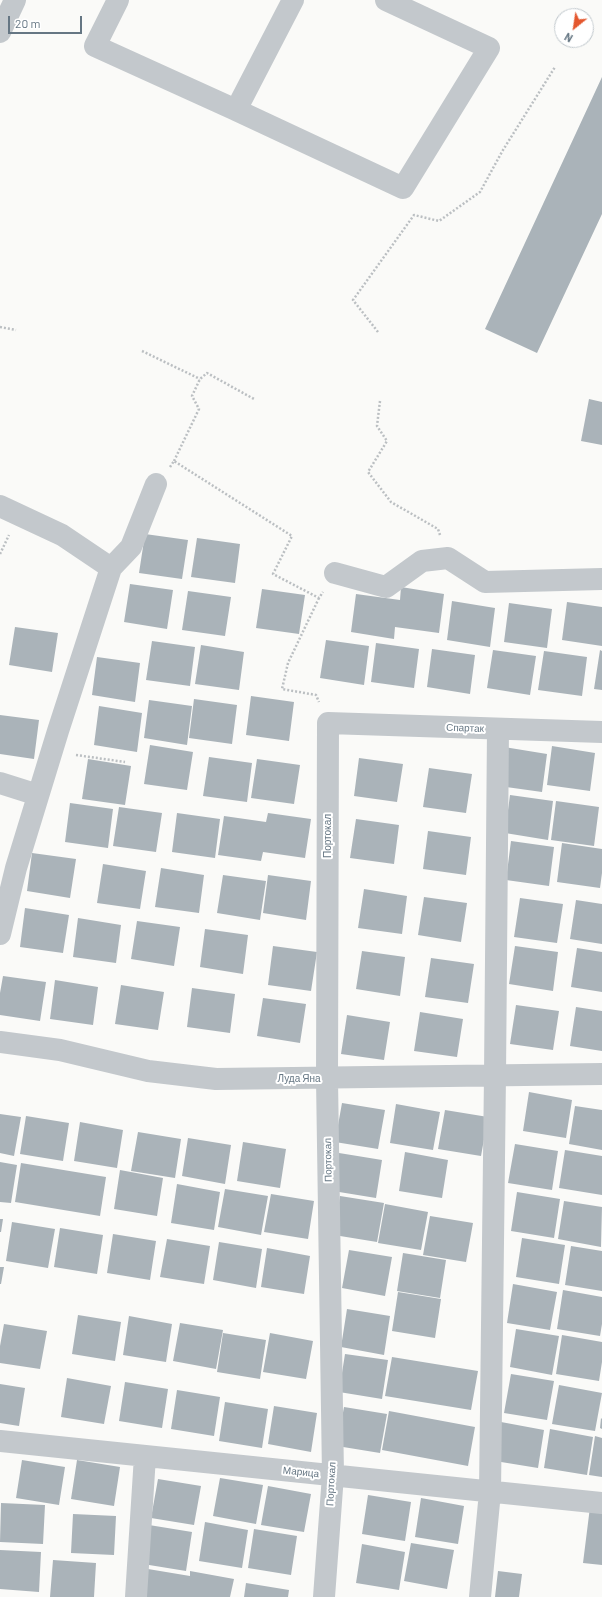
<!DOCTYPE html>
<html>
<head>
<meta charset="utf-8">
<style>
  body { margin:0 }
  #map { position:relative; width:602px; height:1597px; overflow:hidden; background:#fafaf8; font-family:Barlow,sans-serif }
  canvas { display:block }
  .north { position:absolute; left:554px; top:8px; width:40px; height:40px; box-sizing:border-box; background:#fff; border:1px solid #c1c8cd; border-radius:50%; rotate:210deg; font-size:11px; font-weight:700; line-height:16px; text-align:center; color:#657683 }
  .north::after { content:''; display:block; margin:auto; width:14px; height:18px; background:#e4572e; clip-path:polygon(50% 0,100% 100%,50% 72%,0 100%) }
  .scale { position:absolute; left:8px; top:16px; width:74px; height:18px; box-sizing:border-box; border:2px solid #657683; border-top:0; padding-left:5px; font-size:12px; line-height:14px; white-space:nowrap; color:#657683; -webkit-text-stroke:3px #fff; paint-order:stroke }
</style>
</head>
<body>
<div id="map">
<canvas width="602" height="1597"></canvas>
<div class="north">N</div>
<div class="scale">20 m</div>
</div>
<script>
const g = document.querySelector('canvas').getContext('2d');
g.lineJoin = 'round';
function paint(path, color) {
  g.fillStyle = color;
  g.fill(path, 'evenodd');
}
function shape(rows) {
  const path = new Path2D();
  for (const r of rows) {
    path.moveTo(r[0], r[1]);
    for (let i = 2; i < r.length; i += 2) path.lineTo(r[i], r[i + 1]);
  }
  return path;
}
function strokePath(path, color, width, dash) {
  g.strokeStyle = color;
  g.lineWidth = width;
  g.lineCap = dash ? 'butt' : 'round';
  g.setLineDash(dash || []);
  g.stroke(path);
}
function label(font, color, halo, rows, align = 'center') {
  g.font = font + ' Barlow,sans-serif';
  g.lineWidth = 4;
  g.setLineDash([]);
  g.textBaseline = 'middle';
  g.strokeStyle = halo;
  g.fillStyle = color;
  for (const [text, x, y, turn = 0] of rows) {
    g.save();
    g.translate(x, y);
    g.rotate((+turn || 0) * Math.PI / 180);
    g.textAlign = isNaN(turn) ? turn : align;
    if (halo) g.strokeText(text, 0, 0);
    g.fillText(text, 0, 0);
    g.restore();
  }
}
paint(shape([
  [602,77,602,214,537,353,485,329],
  [589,399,602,402,602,445,581,441],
  [145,534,188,540,182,579,139,573],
  [197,538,240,544,235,583,191,577],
  [130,584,173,590,167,629,124,622],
  [401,587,444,594,439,633,395,627,394,639,351,632,356,594,400,600],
  [262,589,305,595,299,634,256,628],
  [188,591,231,597,225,636,182,630],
  [452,601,495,608,490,647,447,640],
  [567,602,602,607,602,646,562,640],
  [509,603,552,609,547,648,504,642],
  [15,627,58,633,52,672,9,665],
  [326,640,369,646,364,685,320,678],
  [152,641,195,647,190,686,146,680],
  [376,643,419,649,414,688,371,682],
  [201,645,244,652,239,690,195,684],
  [432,649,475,655,470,694,427,687],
  [493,650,536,656,530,695,487,688],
  [600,650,602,651,602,690,594,689],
  [544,651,587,657,582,696,538,690],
  [97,657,140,663,135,702,92,695],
  [251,696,294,702,289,741,246,735],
  [194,699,237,705,232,744,189,738],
  [149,700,192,706,187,745,144,738],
  [99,706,142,713,137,752,94,745],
  [0,715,39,720,34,759,0,754],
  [150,745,193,752,187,790,144,784],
  [552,746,595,753,590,791,547,785],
  [504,747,547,754,542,792,499,786],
  [209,757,252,763,247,802,203,796],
  [359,758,403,764,397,802,354,796],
  [88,759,131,766,125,805,82,799],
  [257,759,300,765,294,804,251,798],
  [429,768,472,774,466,813,423,807],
  [510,795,553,801,548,840,505,833],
  [556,801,599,807,594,846,551,840],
  [70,803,113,809,108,848,65,842],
  [119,807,162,813,156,852,113,846],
  [177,813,220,819,215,858,172,852],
  [268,813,311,819,305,858,263,852,261,861,218,855,224,816,266,822],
  [356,819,399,825,394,864,350,858],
  [428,831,471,837,466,875,423,869],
  [511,841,554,847,549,886,506,880],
  [562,843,602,849,602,873,600,888,557,882],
  [32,853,76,859,70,898,27,891],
  [103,864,146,871,140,909,97,903],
  [161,868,204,875,199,913,155,907],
  [223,875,266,881,260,920,217,913],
  [268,875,311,881,306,920,263,913],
  [364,889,407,896,402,934,358,928],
  [424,897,467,903,461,942,418,935],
  [520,898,563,904,557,943,514,937],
  [576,900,602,904,602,944,570,939],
  [25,908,69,915,63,953,20,947],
  [78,918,121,925,116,963,73,957],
  [137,921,180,927,174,966,131,959],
  [205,929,248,935,243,974,200,967],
  [273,946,317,952,311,991,268,985],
  [515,946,558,952,553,991,509,984],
  [577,948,602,952,602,992,571,987],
  [362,951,405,957,400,996,356,989],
  [431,958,474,964,468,1003,425,997],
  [3,976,46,982,40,1021,0,1015,0,993],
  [55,980,98,987,93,1025,50,1019],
  [121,985,164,992,158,1030,115,1024],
  [192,988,235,994,230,1033,187,1027],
  [263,998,306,1004,300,1043,257,1036],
  [516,1005,559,1011,553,1050,510,1044],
  [576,1007,602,1011,602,1051,570,1046],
  [420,1012,463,1019,457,1057,414,1051],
  [347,1015,390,1022,384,1060,341,1054],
  [529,1092,572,1100,566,1138,523,1131],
  [342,1103,385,1110,378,1149,335,1142],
  [396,1104,440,1112,433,1150,390,1143],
  [575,1106,602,1110,602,1150,569,1144],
  [445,1110,488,1117,481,1156,438,1149],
  [0,1114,21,1117,14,1156,0,1153],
  [26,1116,69,1123,63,1161,20,1154],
  [80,1122,123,1130,117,1168,74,1161],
  [138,1132,181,1139,175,1178,131,1171],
  [188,1138,231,1145,225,1184,182,1176],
  [243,1142,286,1149,280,1188,237,1181],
  [515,1144,558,1151,552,1190,508,1183],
  [565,1150,602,1156,602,1195,559,1188],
  [405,1152,448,1160,442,1198,399,1191],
  [339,1153,382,1160,376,1198,333,1191],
  [0,1162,17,1165,11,1203,0,1202],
  [21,1163,106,1177,100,1216,15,1202],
  [120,1170,163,1178,157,1216,114,1209],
  [177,1184,220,1192,214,1230,171,1223],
  [225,1189,268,1196,261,1235,218,1227],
  [517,1192,560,1199,554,1238,511,1231],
  [271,1194,314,1201,308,1239,264,1232],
  [340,1196,384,1203,377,1242,334,1235],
  [564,1201,602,1207,601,1247,558,1239],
  [385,1204,428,1212,421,1250,378,1243],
  [430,1216,473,1223,466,1262,423,1255],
  [0,1219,3,1219,1,1232,0,1232],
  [12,1222,55,1229,48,1268,6,1261],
  [60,1228,103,1235,97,1274,54,1267],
  [113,1234,156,1241,150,1280,107,1273],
  [522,1238,565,1245,559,1284,516,1277],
  [167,1239,210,1246,204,1284,160,1277],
  [219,1242,262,1249,256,1288,213,1280],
  [571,1246,602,1251,602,1291,565,1285],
  [267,1248,310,1256,304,1294,261,1287],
  [349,1250,392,1257,385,1296,342,1288],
  [403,1253,446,1260,440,1298,397,1291],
  [0,1267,4,1267,1,1284,0,1284],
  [513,1284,557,1292,550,1330,507,1323],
  [563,1290,602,1297,602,1324,600,1336,557,1329],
  [398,1292,441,1299,435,1338,392,1331],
  [347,1309,390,1316,384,1355,341,1347],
  [78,1315,121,1322,115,1361,72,1354],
  [129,1316,172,1324,166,1362,123,1355],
  [180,1323,223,1330,216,1369,173,1361],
  [4,1324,47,1331,40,1369,0,1363,0,1346],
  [516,1329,559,1336,552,1375,510,1367],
  [223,1333,266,1340,260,1379,217,1372],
  [270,1333,313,1341,306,1379,263,1372],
  [562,1335,602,1342,602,1362,599,1381,556,1374],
  [345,1354,388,1360,382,1399,339,1392],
  [392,1357,478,1371,471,1410,385,1396],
  [511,1374,554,1381,547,1420,504,1413],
  [67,1378,111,1386,104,1424,61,1417],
  [125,1382,168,1389,162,1428,119,1421],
  [0,1384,25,1388,19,1426,0,1423],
  [559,1385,602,1393,595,1431,552,1424],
  [177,1390,220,1397,214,1436,171,1429],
  [225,1402,268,1409,262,1448,219,1441],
  [274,1406,317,1413,311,1452,268,1444],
  [344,1407,387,1414,380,1453,337,1446],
  [389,1411,475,1427,468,1466,382,1450],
  [601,1418,602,1419,602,1429,600,1428],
  [501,1422,544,1430,538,1468,495,1461],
  [550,1429,593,1437,587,1475,544,1468],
  [595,1436,602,1438,602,1477,589,1475],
  [22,1460,65,1467,59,1505,16,1498],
  [77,1460,120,1467,114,1506,71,1499],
  [220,1478,263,1485,256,1524,213,1516],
  [158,1479,201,1486,194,1525,151,1518],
  [268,1486,311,1494,304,1532,261,1525],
  [368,1495,411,1502,405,1541,362,1534],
  [421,1498,464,1506,458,1544,415,1537],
  [1,1503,45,1505,43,1544,0,1542],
  [590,1507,602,1508,602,1565,583,1563],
  [73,1514,116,1516,114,1555,71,1553],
  [205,1522,248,1530,242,1568,199,1561],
  [149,1525,192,1532,186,1571,143,1564],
  [254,1529,297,1536,291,1575,248,1568],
  [411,1543,454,1550,447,1589,404,1581],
  [362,1544,405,1552,399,1590,356,1583],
  [0,1550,41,1552,39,1592,0,1589],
  [53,1560,96,1563,94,1597,50,1597],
  [148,1569,190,1576,190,1571,234,1579,230,1597,143,1597],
  [498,1571,522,1574,519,1597,495,1597],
  [246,1583,289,1590,288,1597,244,1597]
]), '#aab3b9');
strokePath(shape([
  [0,327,16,330],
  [378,332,353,300,414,215,439,221,480,192,503,150,555,67],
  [142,351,200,379],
  [380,401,377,426,387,441,368,472,391,502,438,529,440,535],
  [174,461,199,409,192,396,200,379,207,373,254,399],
  [170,467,174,461,292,536,273,574,319,598,323,592],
  [0,554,9,535],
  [319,598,288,663,282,689,316,695,319,702],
  [76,755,125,762]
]), '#bbbfc2', 2.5, [2, 2]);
strokePath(shape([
  [118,0,95,46,236,110],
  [293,0,236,110,403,188,489,48,386,0],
  [0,32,15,0],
  [0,506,62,535,111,568],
  [335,573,386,587,422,561,448,558,485,582,602,579],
  [0,783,38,795],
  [0,934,16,868,58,731,111,568,131,547,156,484],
  [0,1042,60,1050,148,1071,216,1079,602,1074],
  [0,1441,602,1503],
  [136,1597,145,1456],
  [324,1597,333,1475,327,1079,328,723,602,732],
  [480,1597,490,1492,495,1075,498,729]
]), '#c3c8cc', 22);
label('10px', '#657683', '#fff', [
  ["Спартак",465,728,2],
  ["Портокал",328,836,-90],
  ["Луда Яна",299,1079],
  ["Портокал",328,1160,-91],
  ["Марица",301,1472,6],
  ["Портокал",331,1484,-87]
]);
</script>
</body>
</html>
